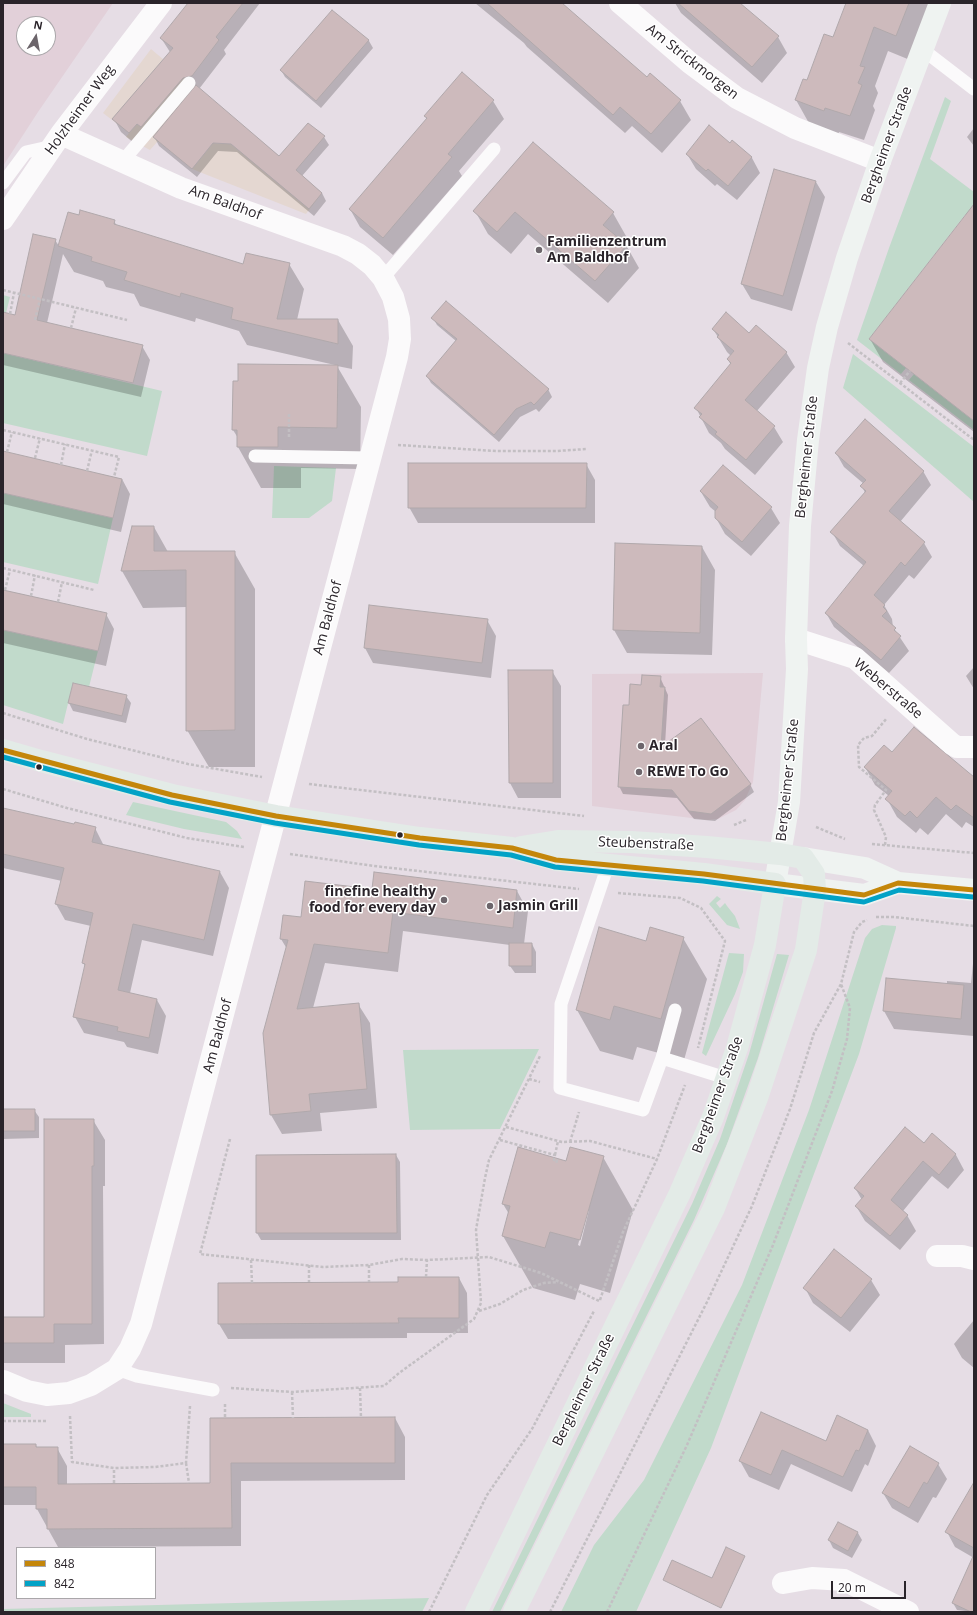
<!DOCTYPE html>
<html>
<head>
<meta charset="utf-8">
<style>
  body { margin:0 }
  #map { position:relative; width:977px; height:1615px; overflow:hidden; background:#e6dde5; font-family:"Open Sans",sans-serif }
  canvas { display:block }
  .frame { position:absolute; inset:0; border:4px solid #2a242a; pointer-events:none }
  .legend { position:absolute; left:16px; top:1547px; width:140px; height:52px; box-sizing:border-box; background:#fff; border:1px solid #aaa7aa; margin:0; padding:5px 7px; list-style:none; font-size:12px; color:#2a242a }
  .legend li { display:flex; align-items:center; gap:8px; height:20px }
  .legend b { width:20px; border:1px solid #aaa7aa }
  .north { position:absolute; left:16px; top:16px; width:40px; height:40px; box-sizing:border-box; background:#fff; border:1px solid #aaa7aa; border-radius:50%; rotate:11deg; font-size:11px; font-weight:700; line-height:16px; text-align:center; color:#2a242a }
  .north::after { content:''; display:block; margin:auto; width:14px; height:18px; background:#6c656b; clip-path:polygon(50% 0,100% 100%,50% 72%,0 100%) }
  .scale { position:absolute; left:831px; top:1581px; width:75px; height:18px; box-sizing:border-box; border:2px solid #2a242a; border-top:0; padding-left:5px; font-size:12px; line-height:14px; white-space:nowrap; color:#2a242a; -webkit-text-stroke:3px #fff; paint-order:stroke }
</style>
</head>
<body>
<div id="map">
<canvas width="977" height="1615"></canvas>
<div class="frame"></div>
<ul class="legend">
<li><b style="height:5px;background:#c4860a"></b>848</li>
<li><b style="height:5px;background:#02a2c6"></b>842</li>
</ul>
<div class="north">N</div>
<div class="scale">20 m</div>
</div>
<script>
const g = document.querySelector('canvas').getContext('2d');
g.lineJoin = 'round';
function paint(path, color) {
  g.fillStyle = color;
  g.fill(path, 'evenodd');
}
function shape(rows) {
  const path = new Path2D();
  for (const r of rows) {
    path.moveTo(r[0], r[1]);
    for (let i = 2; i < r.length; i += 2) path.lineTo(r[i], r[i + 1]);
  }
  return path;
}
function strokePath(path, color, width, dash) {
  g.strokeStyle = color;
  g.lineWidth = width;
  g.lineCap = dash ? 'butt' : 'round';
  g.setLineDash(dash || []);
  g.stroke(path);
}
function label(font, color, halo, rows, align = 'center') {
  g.font = font + ' "Open Sans",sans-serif';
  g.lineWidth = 3;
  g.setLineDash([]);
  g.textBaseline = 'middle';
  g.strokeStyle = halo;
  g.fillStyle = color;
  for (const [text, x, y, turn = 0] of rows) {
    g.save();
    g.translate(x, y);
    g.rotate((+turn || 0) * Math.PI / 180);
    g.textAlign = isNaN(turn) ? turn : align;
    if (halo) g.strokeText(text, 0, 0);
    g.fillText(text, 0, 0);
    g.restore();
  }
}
paint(shape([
  [3,3,113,3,38,112,3,166],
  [24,24,48,24,48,48,24,48],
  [763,673,753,782,745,800,736,810,718,819,708,820,592,806,592,674]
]), '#e2d0d9');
paint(shape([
  [151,49,322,193,306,214,192,169,158,141,150,150,126,137,129,133,103,113]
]), '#e4d7d1');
paint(shape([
  [945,97,951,101,930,159,974,192,974,221,965,215,869,339,906,368,901,374,857,340,889,248],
  [3,295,10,297,6,313,3,312],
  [3,353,162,391,147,456,3,423],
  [853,354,974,447,974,502,843,388],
  [914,374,974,421,974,430,909,380],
  [274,466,336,468,332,501,309,518,272,518],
  [3,493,113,518,98,584,3,562],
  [3,630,98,651,89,687,73,683,63,724,3,705],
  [133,802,226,822,237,831,242,839,184,829,126,815],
  [717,896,721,899,716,903,720,908,725,903,727,906,735,916,740,929,727,925,709,904],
  [882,925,896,926,896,928,859,1054,711,1448,636,1612,561,1612,594,1545,644,1480,742,1285,809,1110,865,938,872,929],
  [729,953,744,954,743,972,735,994,706,1056,702,1053],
  [777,954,789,955,758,1058,727,1144,694,1220,500,1612,492,1612,692,1204,720,1139,749,1054],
  [539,1049,500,1129,410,1130,403,1050],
  [3,1403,31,1414,31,1417,3,1417],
  [429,1598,422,1612,3,1612,3,1609]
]), '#c1dacb');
paint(shape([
  [189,3,260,3,224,50,226,54,199,89,280,157,324,137,329,145,302,176,322,193,326,201,314,216,237,152,218,151,197,177,159,146,155,138,195,88,137,146,121,132,114,119,170,52,161,38],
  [475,3,561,3,647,78,680,101,691,120,662,153,632,126,625,133,527,47,524,43],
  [675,3,739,3,778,37,787,53,762,83,681,13],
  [848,3,931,3,910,60,888,51,875,86,878,93,873,106,875,110,864,140,839,132,838,135,810,125,796,100,834,39],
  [332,11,369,41,373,48,321,108,285,77,281,70],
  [493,101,504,119,459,171,462,176,393,255,360,227,350,209,427,119,425,116],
  [974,128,974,146,967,137],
  [732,142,752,158,760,173,737,200,717,184,715,186,696,169,687,154,730,144],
  [775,171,816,182,825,197,792,311,751,299,742,284],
  [475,211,613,213,626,236,621,241,626,245,639,268,608,303,528,234,511,254,488,234],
  [69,213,114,221,117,226,244,265,289,264,304,289,297,320,338,320,353,346,352,369,337,366,361,407,360,469,301,468,301,488,261,488,238,447,238,438,233,430,234,382,335,365,247,345,239,331,196,318,195,322,140,306,134,294,106,287,103,281,74,272,63,254,47,323,142,346,150,360,141,397,3,365,3,313,16,316,55,240,59,246],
  [974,223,974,432,883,362,870,339],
  [433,318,548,389,552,397,539,412,536,409,520,417,499,442,431,383,427,376,456,341,437,325],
  [713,329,750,334,786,352,795,367,756,412,774,427,783,442,755,475,725,449,721,443,709,433,696,408,731,365,728,360,731,356,727,352],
  [3,452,122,479,130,494,121,532,3,504],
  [836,453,923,471,931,485,900,522,924,543,932,557,914,579,909,575,884,605,892,619,893,627,909,651,889,673,834,627,826,613,864,566,840,546,832,532,865,493,862,486,864,484,844,467],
  [586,464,595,480,595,523,418,523,409,507],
  [701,492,771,508,780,523,751,556,725,534,716,518,716,512,710,507],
  [154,527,168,552,234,552,255,589,255,767,209,767,187,730,187,607,143,608,122,571],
  [616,544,702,547,715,570,712,655,627,653,614,630],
  [3,590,106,614,114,629,106,666,3,643],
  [487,620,496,636,491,678,373,663,365,648],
  [974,667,974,689,966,676],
  [552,671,561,686,561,798,518,798,510,783],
  [660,677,668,695,665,745,750,784,754,792,715,821,694,819,677,798,623,794,619,786,630,706,642,686],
  [74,684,126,696,131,703,126,723,73,711,69,703],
  [892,754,974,779,974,827,966,822,962,828,946,814,928,835,920,828,916,833,897,817,887,799,889,796,875,785,865,767],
  [3,809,75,825,95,828,104,846,220,872,229,888,213,956,142,940,130,993,157,1000,166,1016,158,1054,127,1047,124,1042,84,1033,75,1017,86,967,83,963,91,926,65,920,56,904,62,881,3,868],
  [373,890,517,891,528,911,524,944,532,944,536,952,536,973,515,973,510,966,510,945,403,931,398,972,325,963,313,1008,358,1004,370,1023,377,1108,320,1113,322,1131,282,1134,271,1115,287,949,281,939,284,916,302,918],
  [683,938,707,979,684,1060,637,1047,633,1060,600,1051,577,1010,647,942],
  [974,954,974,1036,894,1029,884,1011,887,979,947,985,947,981,971,983],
  [3,1110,34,1110,39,1117,39,1138,3,1139],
  [93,1120,105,1140,105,1186,103,1186,104,1344,65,1345,65,1363,3,1363,3,1318,45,1318],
  [932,1135,956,1155,964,1170,948,1189,932,1176,903,1211,907,1215,916,1231,900,1250,865,1221,856,1206,862,1200,855,1188,924,1144],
  [396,1155,400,1162,401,1240,261,1240,257,1233],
  [603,1157,633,1210,610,1293,580,1284,575,1300,533,1288,503,1236,509,1214,503,1204,567,1162],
  [587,1210,589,1210,580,1246,578,1245],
  [459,1278,467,1293,468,1333,407,1333,407,1338,228,1339,219,1324,399,1283],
  [871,1280,880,1295,850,1332,813,1303,805,1288],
  [974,1320,974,1368,962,1358,954,1344],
  [762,1414,826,1442,868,1430,876,1446,868,1466,865,1464,852,1492,791,1464,779,1490,749,1477,740,1461],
  [395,1418,405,1437,405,1480,241,1481,241,1546,58,1547,37,1509,37,1505,3,1505,3,1445,36,1445,37,1448,57,1448,67,1466,67,1485,211,1484,211,1419],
  [938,1464,947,1479,936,1498,933,1497,918,1523,892,1508,883,1493],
  [974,1486,974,1558,955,1547,947,1532],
  [838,1523,858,1533,862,1540,852,1558,833,1548,829,1540],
  [974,1591,974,1612,957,1610,953,1603]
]), '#0003');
const building = shape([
  [188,3,243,3,216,37,219,40,192,76,183,78,141,127,137,124,129,133,112,119,173,48,160,38,188,3],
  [487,3,562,3,647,77,650,73,681,100,651,134,620,107,613,115,487,3],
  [678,3,740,3,779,36,752,67,678,3],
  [846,3,909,3,896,36,874,27,860,66,865,67,858,83,862,85,850,116,825,108,824,111,795,100,803,79,807,80,824,34,833,37,846,3],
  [332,10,369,40,316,101,280,70,332,10],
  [462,72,494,100,448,154,452,157,383,238,349,209,427,118,424,116,462,72],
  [196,85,279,156,308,123,325,136,296,170,322,193,309,209,231,144,213,143,192,169,153,137,196,85],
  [709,125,730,143,732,140,752,157,728,186,708,169,706,171,686,154,709,125],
  [533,142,614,212,603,225,627,245,595,281,515,212,497,232,473,211,533,142],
  [774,169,816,181,783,296,741,284,774,169],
  [974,204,974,421,869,339,974,204],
  [80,210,115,220,114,224,243,264,246,253,290,263,277,319,338,319,338,344,231,319,233,308,181,293,180,297,124,280,127,272,91,261,92,257,58,246,68,212,79,215,80,210],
  [33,234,56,239,37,320,143,345,133,383,3,353,3,312,15,315,33,234],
  [446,301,549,389,534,405,531,402,516,409,494,435,426,376,457,339,431,318,446,301],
  [726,312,749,333,756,325,787,352,745,400,775,426,746,460,715,434,717,432,699,417,702,414,694,408,731,363,727,359,734,351,717,337,719,335,712,329,726,312],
  [238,364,338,365,337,428,278,427,278,447,237,447,237,430,232,430,233,381,238,381,238,364],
  [865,419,924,471,889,511,925,542,905,566,901,562,874,595,885,605,883,607,887,611,882,616,896,628,894,630,901,636,881,660,825,613,866,562,830,532,866,491,860,486,866,480,835,453,865,419],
  [3,451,122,479,113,518,3,493,3,451],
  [408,463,587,463,586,508,408,508,408,463],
  [723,465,772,507,742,542,715,518,715,511,718,507,700,491,723,465],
  [132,526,154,526,154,551,235,551,235,730,186,731,186,570,121,571,132,526],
  [615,543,702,546,700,633,613,630,615,543],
  [3,590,107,613,98,651,3,630,3,590],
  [369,605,488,619,482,663,364,648,369,605],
  [508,670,553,670,553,783,509,783,508,670],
  [642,675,661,676,660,687,665,687,661,747,701,718,751,784,711,814,689,811,672,790,618,787,623,705,629,705,630,684,641,685,642,675],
  [73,683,127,695,122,716,68,703,73,683],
  [914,727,974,777,974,818,956,805,951,810,936,797,917,818,910,811,905,816,885,799,892,791,864,767,884,745,892,752,914,727],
  [3,808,74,824,75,822,96,827,92,842,220,871,204,940,133,924,118,990,157,999,149,1038,117,1031,118,1027,73,1017,85,964,82,963,93,913,55,904,64,868,3,854,3,808],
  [374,872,517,890,513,928,393,912,388,953,314,944,297,1009,359,1003,367,1089,309,1094,311,1111,270,1115,263,1033,288,940,280,939,283,915,301,917,305,881,372,889,374,872],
  [599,927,646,941,650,927,684,937,661,1019,614,1006,610,1020,576,1010,599,927],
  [509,943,532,943,532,966,509,966,509,943],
  [886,978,964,985,961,1019,883,1011,886,978],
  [3,1109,35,1109,35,1131,3,1131,3,1109],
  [44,1119,94,1119,94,1166,92,1166,92,1324,54,1324,54,1343,3,1343,3,1317,44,1317,44,1119],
  [905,1127,924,1143,932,1133,956,1154,939,1175,923,1161,899,1190,891,1200,908,1215,890,1236,855,1206,864,1196,854,1188,905,1127],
  [518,1147,566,1161,570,1147,604,1156,580,1240,550,1232,545,1248,502,1236,510,1206,502,1204,518,1147],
  [396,1154,397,1233,256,1233,256,1155,396,1154],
  [834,1249,872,1279,841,1318,803,1288,834,1249],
  [398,1277,459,1277,459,1318,398,1318,399,1323,218,1324,218,1283,398,1282,398,1277],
  [761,1412,826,1441,837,1415,868,1430,859,1451,856,1450,843,1477,782,1450,771,1475,739,1461,761,1412],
  [395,1417,395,1463,231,1463,232,1528,47,1529,47,1509,36,1509,36,1487,3,1487,3,1444,36,1444,36,1447,58,1447,58,1484,210,1483,210,1418,395,1417],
  [910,1446,939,1463,927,1484,924,1482,909,1508,882,1493,910,1446],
  [974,1482,974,1548,945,1532,974,1482],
  [838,1522,858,1532,848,1551,828,1540,838,1522],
  [726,1547,745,1556,721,1608,663,1580,672,1560,712,1578,726,1547],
  [974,1554,974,1612,971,1612,952,1603,974,1554]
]);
paint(building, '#cdbabc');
strokePath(building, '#b0a8ab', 1);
strokePath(shape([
  [3,290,127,320],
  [10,314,14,293],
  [35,320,40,299],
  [71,328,76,308],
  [848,343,974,440],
  [900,383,910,371],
  [3,430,119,457,114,477],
  [289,437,289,414],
  [398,445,496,451,557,451,587,449],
  [7,452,12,432],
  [35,458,40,438],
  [61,465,65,444],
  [87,471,92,450],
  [3,568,94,590],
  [5,590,10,570],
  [31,596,35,575],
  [58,602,62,582],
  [3,713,87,739,188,764,262,777],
  [309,784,584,816],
  [3,789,67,808,187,838,244,847],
  [734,825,746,820],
  [816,827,845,839],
  [872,844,974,853],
  [885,845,886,837,874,810,875,805,886,790,859,767,858,745,864,738,872,736,887,718],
  [290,854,374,866,579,889],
  [618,893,680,898,701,908,725,941,698,1048],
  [876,917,894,917,974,926],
  [529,1079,540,1082],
  [506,1127,562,1142,590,1141,657,1159],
  [230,1139,200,1254,323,1267,369,1265,402,1259,427,1260,489,1257,541,1273,599,1301],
  [500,1140,555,1155,554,1160,557,1160,556,1164],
  [570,1142,579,1112],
  [555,1155,558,1141],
  [251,1260,252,1283],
  [309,1265,309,1282],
  [369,1265,369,1282],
  [426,1277,427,1260],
  [600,1300,623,1232,657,1159,685,1085],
  [479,1311,500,1304,523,1290,544,1283,558,1282],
  [231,1388,292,1392,384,1386,399,1373,474,1319,481,1303,476,1230,485,1178,489,1160,540,1056],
  [360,1388,361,1418],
  [292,1392,293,1418],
  [225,1404,225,1418],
  [70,1416,72,1462,114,1468,155,1467,186,1463,190,1406],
  [3,1421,47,1421],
  [186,1463,189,1483],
  [114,1483,114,1468],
  [429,1612,487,1495,532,1429,594,1311],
  [550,1612,707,1302,752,1206,790,1109,814,1033,841,984,854,932,862,922,867,920],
  [607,1612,687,1445,773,1245,832,1091,847,1039,850,1008,841,984]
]), '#c3bfc3', 2.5, [3, 2]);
strokePath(shape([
  [922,49,974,89],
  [122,162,189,83],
  [3,183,26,152,53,146],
  [383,278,494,149],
  [255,456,370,458],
  [608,865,561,1004,560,1088,643,1110,662,1058,675,1010],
  [662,1058,726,1078],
  [117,1369,137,1376,213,1390]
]), '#fbfafb', 13);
strokePath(shape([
  [620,3,690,63,737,98,795,128,880,161],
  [3,219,61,134,161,3],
  [796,639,855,658,952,744,957,747,974,747],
  [937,1256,962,1256,974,1259],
  [3,1381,27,1391,47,1395,69,1393,91,1385,117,1369,130,1349,141,1324,397,357,400,339,399,319,393,297,383,278,372,265,358,254,343,246,181,188,61,134],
  [783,1583,812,1578,844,1580,908,1612]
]), '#fbfafb', 22);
strokePath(shape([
  [803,858,865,868,898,883,974,890],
  [898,883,864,895,775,884,789,802,797,669,796,639,800,526,808,440,818,368,827,327,847,258,880,161,940,3]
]), '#eff3f1', 22);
strokePath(shape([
  [3,750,41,761,172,795,276,816,420,838,512,848,556,860,704,874,775,884,765,945,737,1048,713,1117,680,1193,476,1612],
  [514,1612,714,1208,757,1098,806,950,815,890,814,874,803,858,780,854,707,847,631,842,558,841,521,847]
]), '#e3ebe7', 22);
strokePath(shape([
  [3,750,172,795,276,816,420,838,512,848,556,860,704,874,864,895,898,883,974,890]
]), '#c4860a', 5);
strokePath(shape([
  [3,757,170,802,275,823,419,845,511,855,555,867,703,881,864,902,899,890,973,897]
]), '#02a2c6', 5);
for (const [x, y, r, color] of [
  [539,250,4,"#6c656b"],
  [641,746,4,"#6c656b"],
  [39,767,3.5,"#2a242a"],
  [639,772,4,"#6c656b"],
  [400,835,3.5,"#2a242a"],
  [444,900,4,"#6c656b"],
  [490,906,4,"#6c656b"]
]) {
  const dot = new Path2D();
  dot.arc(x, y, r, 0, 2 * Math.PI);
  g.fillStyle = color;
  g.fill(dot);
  strokePath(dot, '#fff', 1.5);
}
label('14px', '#2a242a', '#fff', [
  ["Am Strickmorgen",692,62,38],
  ["Holzheimer Weg",80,110,-54],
  ["Bergheimer Straße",887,145,-70],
  ["Am Baldhof",225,203,20],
  ["Bergheimer Straße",807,457,-84],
  ["Am Baldhof",328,618,-75],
  ["Weberstraße",888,689,40],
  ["Bergheimer Straße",788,780,-84],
  ["Steubenstraße",646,844,2],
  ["Am Baldhof",218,1036,-75],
  ["Bergheimer Straße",718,1095,-70],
  ["Bergheimer Straße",584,1390,-64]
]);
label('bold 14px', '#2a242a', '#fff', [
  ["Familienzentrum",547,242],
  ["Am Baldhof",547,258],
  ["Aral",649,746],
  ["REWE To Go",647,772],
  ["finefine healthy",436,892,"right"],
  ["food for every day",436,908,"right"],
  ["Jasmin Grill",498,906]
], 'left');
</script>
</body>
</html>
